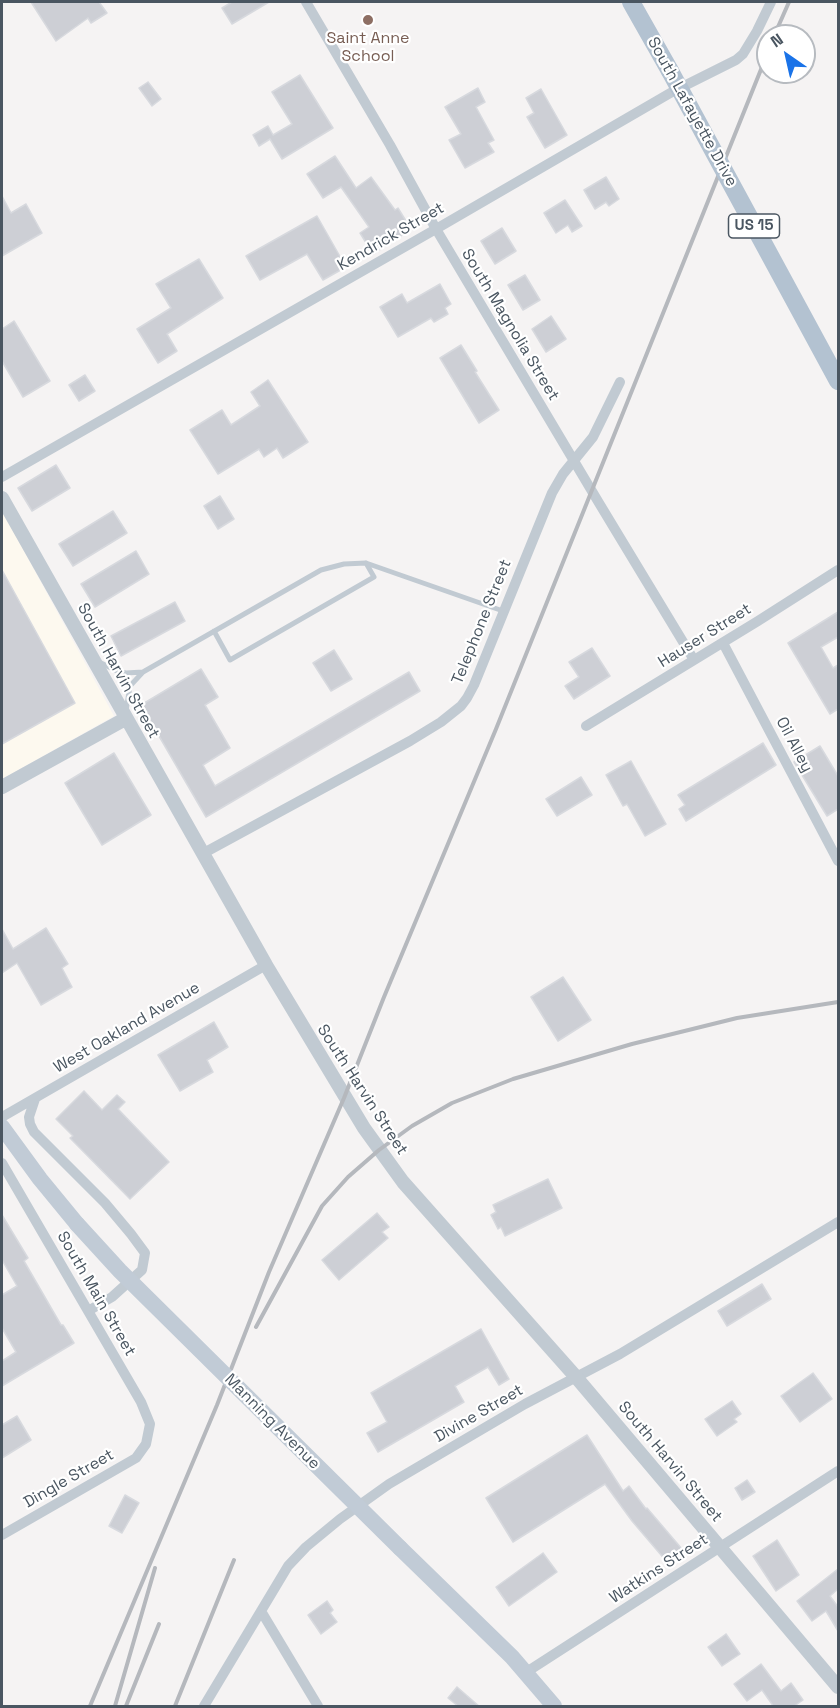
<!DOCTYPE html>
<html>
<head>
<meta charset="utf-8">
<style>
  body { margin:0 }
  #map { position:relative; width:840px; height:1708px; overflow:hidden; background:#f5f3f3; font-family:"Space Grotesk",sans-serif }
  canvas { display:block }
  .frame { position:absolute; inset:0; border:3px solid #4a5661; pointer-events:none }
  .north { position:absolute; left:756px; top:24px; width:60px; height:60px; box-sizing:border-box; background:#fff; border:2px solid #b7bbc0; border-radius:50%; rotate:326deg; font-size:16px; font-weight:700; line-height:24px; text-align:center; color:#4a5661 }
  .north::after { content:''; display:block; margin:auto; width:21px; height:27px; background:#1a73e8; clip-path:polygon(50% 0,100% 100%,50% 72%,0 100%) }
</style>
</head>
<body>
<div id="map">
<canvas width="840" height="1708"></canvas>
<div class="frame"></div>
<div class="north">N</div>
</div>
<script>
const g = document.querySelector('canvas').getContext('2d');
g.lineJoin = 'round';
function paint(path, color) {
  g.fillStyle = color;
  g.fill(path, 'evenodd');
}
function shape(rows) {
  const path = new Path2D();
  for (const r of rows) {
    path.moveTo(r[0], r[1]);
    for (let i = 2; i < r.length; i += 2) path.lineTo(r[i], r[i + 1]);
  }
  return path;
}
function strokePath(path, color, width, dash) {
  g.strokeStyle = color;
  g.lineWidth = width;
  g.lineCap = dash ? 'butt' : 'round';
  g.setLineDash(dash || []);
  g.stroke(path);
}
function label(font, color, halo, rows, align = 'center') {
  g.font = font + ' "Space Grotesk",sans-serif';
  g.lineWidth = 4.5;
  g.setLineDash([]);
  g.textBaseline = 'middle';
  g.strokeStyle = halo;
  g.fillStyle = color;
  for (const [text, x, y, turn = 0] of rows) {
    g.save();
    g.translate(x, y);
    g.rotate((+turn || 0) * Math.PI / 180);
    g.textAlign = isNaN(turn) ? turn : align;
    if (halo) g.strokeText(text, 0, 0);
    g.fillText(text, 0, 0);
    g.restore();
  }
}
paint(shape([
  [2,511,114,716,2,779]
]), '#fdf9ef');
const building = shape([
  [31,2,99,2,107,13,91,23,88,18,56,41,31,2],
  [232,2,269,2,232,24,222,8,232,2],
  [300,75,333,128,282,159,270,139,259,146,253,135,268,126,273,135,292,124,272,92,300,75],
  [148,82,161,99,152,106,139,88,148,82],
  [478,88,485,102,476,107,494,140,488,143,494,152,465,168,449,140,461,134,445,107,478,88],
  [541,89,567,135,545,148,527,117,534,113,526,98,541,89],
  [335,156,356,188,371,177,395,210,398,208,411,229,373,254,360,233,369,227,341,187,323,198,307,174,335,156],
  [606,177,619,199,609,206,606,202,595,209,584,190,606,177],
  [2,196,11,213,26,204,42,233,2,256,2,196],
  [565,200,582,226,572,232,568,225,556,233,544,213,565,200],
  [317,216,346,267,323,280,307,254,260,280,246,256,317,216],
  [502,228,516,251,495,264,481,241,502,228],
  [199,259,223,298,167,334,177,351,158,363,137,329,171,308,156,284,199,259],
  [525,275,540,300,523,310,508,285,525,275],
  [440,284,451,304,445,308,448,314,434,322,431,318,398,337,380,307,402,294,407,303,440,284],
  [551,316,566,339,546,352,532,329,551,316],
  [14,321,50,381,23,397,2,361,2,329,14,321],
  [461,345,477,371,475,372,499,410,479,423,440,358,461,345],
  [85,375,95,391,79,401,69,385,85,375],
  [268,380,308,442,283,458,277,448,264,457,259,449,218,474,190,430,222,410,231,425,260,406,251,392,268,380],
  [56,465,70,488,32,511,18,488,56,465],
  [220,496,234,519,218,529,204,506,220,496],
  [113,511,127,533,73,566,59,544,113,511],
  [136,551,149,574,95,607,81,584,136,551],
  [2,570,75,703,2,744,2,570],
  [175,602,185,621,121,656,111,636,175,602],
  [838,612,838,637,821,647,833,668,838,665,838,709,830,714,788,643,838,612],
  [592,648,610,676,574,699,565,686,579,677,569,662,592,648],
  [334,650,352,679,331,691,313,663,334,650],
  [201,669,218,697,205,705,230,748,203,765,215,786,409,672,420,691,206,817,141,705,201,669],
  [763,743,776,765,686,821,679,809,685,805,678,795,763,743],
  [820,746,838,776,838,809,827,816,794,762,820,746],
  [114,753,151,815,102,845,65,783,114,753],
  [631,761,666,824,645,836,627,804,623,806,606,775,631,761],
  [581,777,592,795,557,816,546,799,581,777],
  [46,928,68,964,62,968,72,987,41,1005,17,963,2,973,2,929,13,949,46,928],
  [563,977,591,1020,558,1041,531,997,563,977],
  [214,1022,228,1047,207,1060,213,1072,180,1091,158,1055,214,1022],
  [84,1091,102,1110,117,1095,125,1102,118,1109,169,1162,130,1199,70,1138,73,1136,56,1119,84,1091],
  [548,1179,562,1208,505,1236,501,1227,498,1229,491,1215,496,1212,493,1205,548,1179],
  [377,1213,389,1227,382,1232,388,1238,339,1280,322,1260,377,1213],
  [2,1215,28,1258,24,1261,61,1325,63,1325,74,1343,2,1386,2,1361,16,1352,2,1328,2,1295,17,1286,2,1260,2,1215],
  [762,1284,771,1299,727,1326,718,1311,762,1284],
  [481,1329,509,1379,499,1385,488,1367,455,1386,464,1402,378,1452,367,1433,387,1422,371,1393,481,1329],
  [813,1373,832,1399,800,1422,781,1396,813,1373],
  [732,1401,741,1414,734,1419,737,1422,717,1436,705,1419,732,1401],
  [17,1416,31,1440,2,1458,2,1425,17,1416],
  [587,1435,623,1491,629,1486,646,1509,647,1508,682,1549,667,1562,632,1521,605,1484,513,1542,486,1498,587,1435],
  [747,1480,755,1492,742,1500,735,1488,747,1480],
  [125,1495,139,1503,122,1533,109,1526,125,1495],
  [777,1540,799,1575,776,1591,753,1556,777,1540],
  [543,1553,557,1572,509,1606,496,1587,543,1553],
  [838,1569,838,1589,830,1596,838,1607,838,1631,826,1611,812,1621,797,1601,838,1569],
  [327,1601,333,1610,330,1613,337,1622,321,1634,308,1615,327,1601],
  [726,1634,740,1654,722,1666,708,1647,726,1634],
  [761,1664,781,1691,791,1683,803,1700,793,1707,774,1707,762,1690,747,1701,734,1684,761,1664],
  [457,1687,480,1707,459,1707,448,1698,457,1687]
]);
paint(building, '#cdcfd5');
strokePath(building, '#d7d9de', 1.5);
strokePath(shape([
  [214,631,230,660,374,577,366,563],
  [99,662,117,671,126,673,143,672],
  [126,711,130,686,143,672,321,570,344,564,366,563,503,611]
]), '#c1cad2', 5);
strokePath(shape([
  [306,2,390,145,436,229,599,503,694,660],
  [2,477,436,229,672,92,736,60,743,54,757,31,771,2],
  [723,643,838,861],
  [586,726,758,621,838,570],
  [202,854,410,741,441,722,461,706,467,698,474,685,552,493,563,474,593,437,620,382],
  [35,1099,29,1117,30,1124,34,1132,105,1203,131,1234,145,1253,142,1270,112,1297,88,1311],
  [2,1117,266,965],
  [2,1163,141,1402,150,1424,146,1444,136,1458,2,1535],
  [261,1611,318,1706],
  [525,1673,838,1471],
  [204,1706,288,1566,306,1547,340,1519,389,1484,525,1404,620,1354,838,1222]
]), '#c1cad2', 10);
strokePath(shape([
  [2,498,266,965,364,1128,403,1182,576,1377,838,1687],
  [2,787,125,719]
]), '#c1cad2', 14);
strokePath(shape([
  [2,1127,40,1179,77,1224],
  [400,1548,512,1657,554,1706]
]), '#c1cbd6', 16);
strokePath(shape([
  [631,2,670,71]
]), '#b3c2d1', 18);
strokePath(shape([
  [774,36,789,2],
  [256,1327,322,1206,348,1177,379,1150,412,1126,452,1103,513,1079,632,1044,737,1018,838,1002],
  [90,1706,217,1405,269,1272,344,1098,384,997,496,729,768,52],
  [115,1706,155,1568],
  [126,1706,159,1624],
  [175,1706,234,1560]
]), '#b5b8bd', 4);
strokePath(shape([
  [77,1224,120,1271,400,1548]
]), '#c1cbd6', 16);
strokePath(shape([
  [670,71,838,381]
]), '#b3c2d1', 18);
for (const [x, y, r, color] of [
  [368,20,6,"#8d6e63"]
]) {
  const dot = new Path2D();
  dot.arc(x, y, r, 0, 2 * Math.PI);
  g.fillStyle = color;
  g.fill(dot);
  strokePath(dot, '#fff', 2);
}
for (const [x, y, w] of [
  [754,226,51]
]) {
  const box = new Path2D();
  box.roundRect(x - w / 2, y - 12, w, 24, 4.5);
  g.fillStyle = '#fff';
  g.fill(box);
  strokePath(box, '#4a5661', 1.5);
}
label('bold 15px', '#4a5661', null, [
  ["US 15",754,226]
]);
label('16px', '#785e54', '#fff', [
  ["Saint Anne",368,39],
  ["School",368,57]
]);
label('16px', '#4a5661', '#fff', [
  ["South Lafayette Drive",692,112,61],
  ["Kendrick Street",391,237,-30],
  ["South Magnolia Street",510,325,59],
  ["Telephone Street",482,622,-68],
  ["Hauser Street",705,636,-32],
  ["South Harvin Street",118,671,61],
  ["Oil Alley",794,745,62],
  ["West Oakland Avenue",127,1028,-30],
  ["South Harvin Street",362,1090,57],
  ["South Main Street",96,1294,60],
  ["Divine Street",479,1414,-30],
  ["Manning Avenue",272,1422,45],
  ["South Harvin Street",670,1462,50],
  ["Dingle Street",69,1479,-30],
  ["Watkins Street",659,1569,-33]
]);
</script>
</body>
</html>
